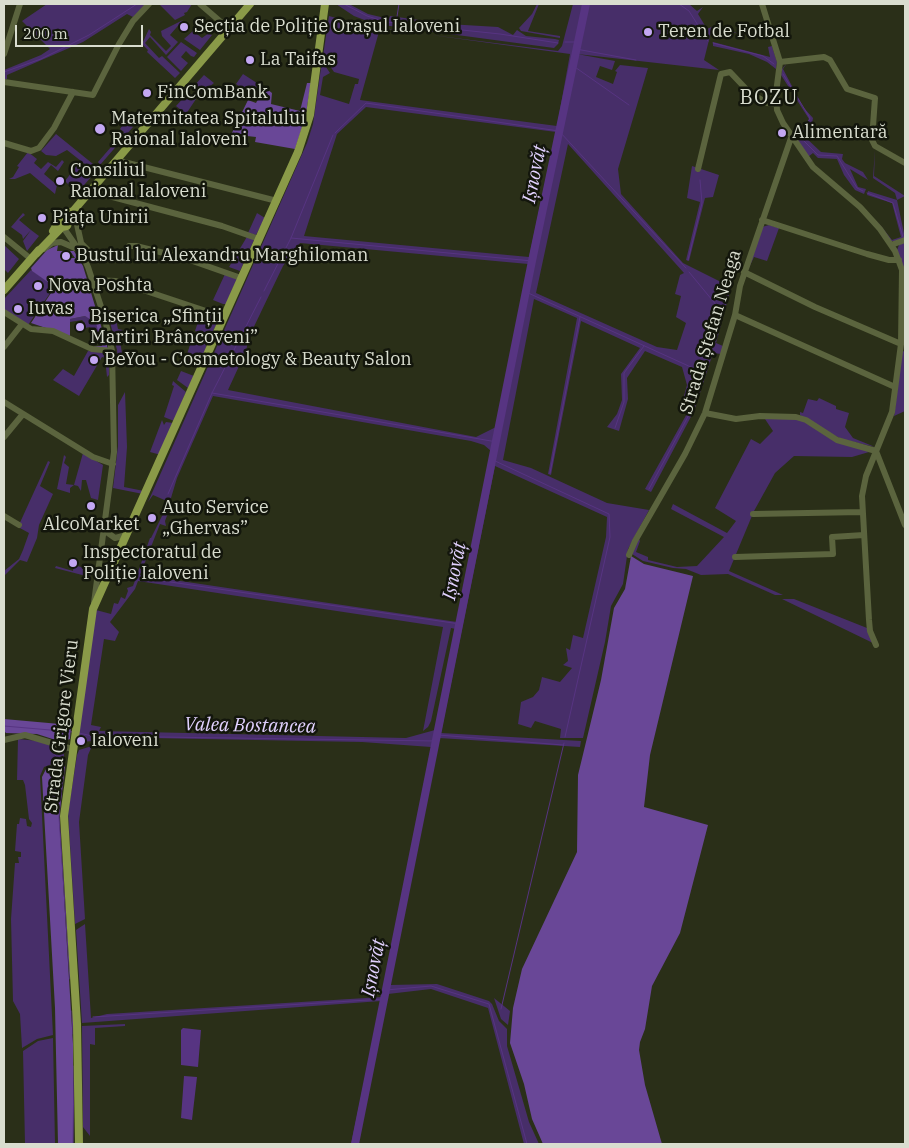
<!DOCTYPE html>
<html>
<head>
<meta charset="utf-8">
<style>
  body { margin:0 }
  #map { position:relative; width:909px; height:1148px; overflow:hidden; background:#2a2f18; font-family:"IBM Plex Serif",serif }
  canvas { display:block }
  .frame { position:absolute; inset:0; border:5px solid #d9ddcf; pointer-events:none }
  .scale { position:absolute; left:15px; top:25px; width:128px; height:22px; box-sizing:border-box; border:2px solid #d9ddcf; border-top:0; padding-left:6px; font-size:15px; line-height:18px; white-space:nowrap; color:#d9ddcf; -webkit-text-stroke:4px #13160c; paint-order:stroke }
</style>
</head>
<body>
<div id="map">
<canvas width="909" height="1148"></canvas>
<div class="frame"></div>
<div class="scale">200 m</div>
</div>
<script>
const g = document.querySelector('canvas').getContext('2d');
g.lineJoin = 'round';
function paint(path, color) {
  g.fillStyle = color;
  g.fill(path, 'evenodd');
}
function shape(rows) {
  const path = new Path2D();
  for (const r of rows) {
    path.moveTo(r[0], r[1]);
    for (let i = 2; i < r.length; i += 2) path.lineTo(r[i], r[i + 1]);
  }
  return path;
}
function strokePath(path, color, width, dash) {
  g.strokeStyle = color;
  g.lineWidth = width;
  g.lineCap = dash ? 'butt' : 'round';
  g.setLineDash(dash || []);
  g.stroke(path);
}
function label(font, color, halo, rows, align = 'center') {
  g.font = font + ' "IBM Plex Serif",serif';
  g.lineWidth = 5;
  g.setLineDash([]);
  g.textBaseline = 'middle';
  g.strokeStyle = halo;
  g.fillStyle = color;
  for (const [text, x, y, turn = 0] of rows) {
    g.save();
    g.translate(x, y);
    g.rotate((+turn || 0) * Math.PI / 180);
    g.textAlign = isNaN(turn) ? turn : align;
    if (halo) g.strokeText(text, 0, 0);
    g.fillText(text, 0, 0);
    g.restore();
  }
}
paint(shape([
  [47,4,147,4,133,17,127,14,83,42,7,75,7,79,4,79,4,70,41,55,50,49,22,21],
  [159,4,192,4,187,12,184,13,185,15,175,20],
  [336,4,349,4,368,14,389,19,390,16,448,24,498,27,513,35,517,30,526,36,555,39,559,40,558,44,554,48,375,24,354,16],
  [537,4,539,4,528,31,560,36,560,38,521,31,519,28,532,14],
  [573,4,689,4,697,11,703,7,698,14,707,29,716,25,739,34,715,27,712,28,704,60,719,70,577,54,615,61,612,70,600,66,596,77,613,84,617,72,615,71,620,65,648,68,618,169,621,194,683,263,731,287,716,343,723,346,721,354,713,353,694,411,651,492,645,489,689,410,681,407,687,385,682,367,645,351,627,378,628,399,619,431,607,427,617,414,622,400,621,374,640,348,581,321,551,475,548,474,577,318,534,299,503,460,531,468,607,503,649,510,628,549,623,584,611,606,605,642,583,738,560,738,561,729,535,721,531,728,518,724,521,702,533,697,539,690,542,677,560,682,572,668,563,665,568,661,566,648,570,650,573,635,583,638,606,537,607,517,495,466,441,733,581,741,580,747,439,738,390,985,437,984,489,1001,492,1004,499,1021,507,1029,507,1046,529,1122,539,1144,524,1144,488,1008,431,989,388,994,358,1144,351,1144,381,1001,82,1023,76,930,85,924,91,1018,107,1014,382,997,431,747,362,742,150,738,77,742,96,610,111,614,114,603,118,604,121,597,125,599,128,591,127,588,133,586,150,538,151,538,169,502,153,495,148,502,307,143,313,124,322,61,330,73,323,77,320,95,349,104,355,84,358,84,359,79,334,72,323,56,329,16,368,27,558,51,562,46],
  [380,28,570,54,557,126,360,100],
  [366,107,556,132,529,257,304,236,337,134],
  [568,144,684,273,680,275,675,294,681,296,676,317,686,323,677,350,657,347,536,293],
  [300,243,528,264,496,427,476,437,228,390,246,351,249,337,283,266],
  [213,396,471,441,484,445,491,451,457,622,140,575,160,524,166,526,165,521,171,505,171,498,177,478],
  [138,581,443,627,423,731,428,727,431,721,451,628,456,629,435,730,406,738,99,731,101,727,91,725,104,639,115,641,119,632,110,622,135,589],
  [183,20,170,35,178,42,166,55,150,37,145,43,159,58,162,56,180,73,175,78,147,52,148,50,142,44,149,29,151,32,150,35,166,51,171,46,162,36,161,31],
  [193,31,202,38,209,33,212,35,200,50,184,39],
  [181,42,197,53,194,57,191,56,186,51,181,57,188,63,181,71,167,57],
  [713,42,770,57,768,47,772,46,777,62,776,69,767,62,749,54,713,46],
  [787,63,783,69,803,107,813,118,812,124,804,136,821,152,843,154,842,159,845,163,863,172,868,180,850,169,858,187,866,189,864,194,855,190,844,175,837,159,818,158,813,153,808,157,797,141,801,138,809,119,781,75,782,69],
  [243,74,260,85,253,96,236,84],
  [204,75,214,83,199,95,192,88],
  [188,93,196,99,186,114,176,106],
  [125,122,133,127,100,165,98,162,124,132,120,129],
  [56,134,98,168,95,172,67,150,56,156,46,155,41,151],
  [875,150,874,176,905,196,897,200,905,238,895,241,891,241,877,221,892,240,901,237,892,203,867,195,868,191,897,200,895,193,873,178],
  [28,152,37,159,34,163,41,169,48,162,56,167,62,160,64,162,58,171,51,165,44,174,57,185,55,194,30,173,15,179,9,179,13,177,19,167,17,166],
  [78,164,92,176,77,193,65,181],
  [692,166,719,175,713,197,705,198,689,261,686,260,700,202,687,198],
  [23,213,25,215,19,220,31,230,23,239,22,235,11,227],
  [257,213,265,218,256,235,248,233],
  [769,225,779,228,767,261,754,257,747,272,762,227],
  [31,230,39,236,27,251,23,241],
  [248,235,254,240,240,271,229,267],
  [905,241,905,346,903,342,904,294,897,250,899,245],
  [4,245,19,259,8,273,4,269],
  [31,270,55,286,28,325,4,310,4,299],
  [225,274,237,279,226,304,223,304,213,300],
  [196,308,219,319,209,340,199,338,198,332,195,331,200,316,197,314],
  [107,310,114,311,118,329,123,330,119,333,124,367,118,364,117,350],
  [85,316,95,319,100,333,94,335,90,327,85,328,85,323,82,320,70,322,70,319],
  [192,339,205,344,207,348,198,368,184,363],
  [88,351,109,353,109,375,107,377,105,358,102,357,79,396,53,380,63,369,74,376],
  [904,351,905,411,894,416,902,352],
  [181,371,194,376,188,388,177,380],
  [173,381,186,392,174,421,164,417,174,386,172,385],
  [125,392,127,447,124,487,144,491,143,494,113,488,118,446,118,405],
  [819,398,836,406,836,409,849,413,845,427,853,438,875,447,837,438,800,415,800,412,803,413,808,399,817,401],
  [763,418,798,418,869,452,852,457,794,456,775,473,754,511,729,571,783,595,775,595,728,574,701,575,686,569,673,568,643,561,632,554,638,537,640,541,636,552,648,557,648,560,677,567,697,566,724,537,671,509,673,504,727,533,736,521,715,508,751,439,760,444,773,431,765,419,761,419],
  [162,420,164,425,166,422,173,423,161,455,150,452],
  [83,453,103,465,98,500,91,498,86,480,82,480,81,491,78,486,74,485,70,488,70,493,57,489,64,455,66,457,64,463,69,467,66,484,74,485],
  [48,461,50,462,40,486,53,494,39,525,37,538,27,562,20,560,4,576,4,571,19,559,23,550,29,533,18,527],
  [74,565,91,570,90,577,55,568,56,566,73,571],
  [782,599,794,599,867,628,873,643],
  [18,739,39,741,63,750,64,755,64,760,44,767,40,776,53,1035,37,1039,22,1048,20,1014,13,1001,11,919,15,863,19,863,18,857,21,857,21,852,15,851,17,824,19,824,20,818,26,819,27,826,31,827,32,823,29,819,25,785,23,780,17,780],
  [92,746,88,755,79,822,85,919,75,924,68,813,77,755,79,750],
  [494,998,510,1011,508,1025,501,1019],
  [125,1024,125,1026,95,1028,95,1045,90,1044,90,1136,83,1127,82,1026],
  [53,1038,55,1144,25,1144,23,1051,38,1041]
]), '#472e69');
paint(shape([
  [307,83,311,83,305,119,295,149,255,142,256,137,247,136,247,140,229,139,248,100,256,103,259,97,256,94,262,85,272,93,271,104,300,111],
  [58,245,57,251,66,251,66,258,75,258,70,251,74,251,83,266,108,349,93,346,102,346,95,319,90,319,85,316,70,319,70,336,31,323,55,287,32,271,31,268,47,250],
  [631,556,644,564,693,576,650,755,644,807,708,825,680,933,652,986,645,1029,640,1042,639,1050,645,1085,662,1144,543,1144,532,1119,524,1084,510,1043,513,1008,522,969,577,852,578,775,601,680,614,608,625,589],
  [4,719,71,725,70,739,62,742,37,734,6,733,4,731],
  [63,763,65,767,59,816,73,1044,73,1144,58,1144,55,1008,42,777,47,767]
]), '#694797');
paint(shape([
  [183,1028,201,1030,198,1067,181,1065,181,1030],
  [184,1076,197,1077,192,1120,181,1118]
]), '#573482');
strokePath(shape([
  [344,4,367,16,386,22,500,34,558,43],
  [679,4,689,11,708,41],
  [396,23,399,4],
  [565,42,578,42],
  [713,43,763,56,774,64],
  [576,49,636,60],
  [572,65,629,105],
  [4,72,41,59,89,35,137,4],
  [783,74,810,118,802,135,804,141,818,155,837,156,857,188,863,191],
  [335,133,366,103,559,131,686,268],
  [867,193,893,203,903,237],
  [291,238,532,261],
  [688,260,702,203,700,180],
  [689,272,722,312,713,345],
  [264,291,291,238,333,135],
  [526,292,704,373,692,408],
  [704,372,711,351],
  [212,393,497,442],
  [615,428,624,402,624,373,644,346],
  [493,460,609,514,610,537,565,737],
  [550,473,580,317],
  [649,489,691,411],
  [168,494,212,393,261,297],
  [143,578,460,624],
  [4,726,73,732],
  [79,733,92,736,436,741],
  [438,735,563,745],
  [50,748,58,759],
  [60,766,62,785,59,817,70,979],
  [386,990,431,986,489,1004,527,1144],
  [501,1009,564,743],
  [72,1011,73,1034],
  [93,1017,384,999],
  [73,1144,74,1066]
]), '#573482', 1);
strokePath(shape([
  [355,1144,532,261,586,4]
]), '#573482', 8);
strokePath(shape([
  [200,4,229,29],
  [762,4,780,62,776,93,777,110,783,123,813,167,860,207,880,229,895,251,902,270,901,344,892,412,866,476,862,496,869,620,870,631,876,645],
  [4,54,20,4],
  [780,62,824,57,830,60,847,89,875,98,872,140,875,146,905,163],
  [4,82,93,95,119,44,133,21,149,4],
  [4,143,31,151,39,148,54,128,73,92],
  [116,160,277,201],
  [698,169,721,74,730,72,749,92,767,103,776,104],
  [90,191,222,226,259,239],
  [74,211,82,247],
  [762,220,867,254,889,260,899,260],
  [63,227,83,256,88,267,105,319,112,351,114,452,94,603],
  [4,237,31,259],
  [82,244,92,254,112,260,118,259,129,246,136,246,184,258,241,278],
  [891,245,905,240],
  [44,249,52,243,61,242,75,248],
  [744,272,815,307,901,344],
  [92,280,116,281,224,317],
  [4,312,31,329,53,331,92,349,112,351],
  [735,315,895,387],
  [4,347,22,324],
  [4,402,93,457,113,464],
  [705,413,736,419,760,416,796,417,806,420,837,440,876,451,905,525],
  [4,437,23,414],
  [753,514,862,512],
  [4,516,19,525],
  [105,526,108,533,115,538,127,535],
  [629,555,635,541,685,454,705,413,735,315,740,286,791,138],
  [735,557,833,554,832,537,864,535],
  [4,740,25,735,72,749]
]), '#5b643e', 6);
strokePath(shape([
  [53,231,60,219,70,212],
  [36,254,62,227,67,226,74,210,250,4],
  [4,290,39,250],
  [79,1144,77,1024,64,816,93,609,298,152,310,115,325,4]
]), '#8a9a48', 8);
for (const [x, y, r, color] of [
  [184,27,5,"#c3a7f2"],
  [648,32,5,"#c3a7f2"],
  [250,60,5,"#c3a7f2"],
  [147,93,5,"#c3a7f2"],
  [100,129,6,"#c3a7f2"],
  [782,133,5,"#c3a7f2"],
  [60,181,5,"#c3a7f2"],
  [42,218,5,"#c3a7f2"],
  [66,256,5,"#c3a7f2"],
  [38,286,5,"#c3a7f2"],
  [18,309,5,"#c3a7f2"],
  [80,327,5,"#c3a7f2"],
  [94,360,5,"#c3a7f2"],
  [91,506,5,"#c3a7f2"],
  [152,518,5,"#c3a7f2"],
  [73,563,5,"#c3a7f2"],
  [81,741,5,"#c3a7f2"]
]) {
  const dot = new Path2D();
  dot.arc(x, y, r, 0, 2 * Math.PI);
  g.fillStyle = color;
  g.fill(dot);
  strokePath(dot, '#13160c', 2);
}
label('18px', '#d9ddcf', '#13160c', [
  ["Secția de Poliție Orașul Ialoveni",194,27],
  ["Teren de Fotbal",658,32],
  ["La Taifas",260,60],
  ["FinComBank",157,93],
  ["Maternitatea Spitalului",111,119],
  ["Raional Ialoveni",111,140],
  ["Alimentară",792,133],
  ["Consiliul",70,171],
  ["Raional Ialoveni",70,192],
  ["Piața Unirii",52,218],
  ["Bustul lui Alexandru Marghiloman",76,256],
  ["Nova Poshta",48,286],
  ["Iuvas",28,309],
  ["Biserica „Sfinții",90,317],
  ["Martiri Brâncoveni”",90,338],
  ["BeYou - Cosmetology & Beauty Salon",104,360],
  ["Auto Service",162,508],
  ["„Ghervas”",162,529],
  ["AlcoMarket",91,525,"center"],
  ["Inspectoratul de",83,553],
  ["Poliție Ialoveni",83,574],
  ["Ialoveni",91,741]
], 'left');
label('18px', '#d9ddcf', '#13160c', [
  ["Strada Ștefan Neaga",711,332,-73],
  ["Strada Grigore Vieru",62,726,-83]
]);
label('italic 19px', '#e2d2ff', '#13160c', [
  ["Ișnovăț",535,174,-79],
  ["Ișnovăț",455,571,-79],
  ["Valea Bostancea",250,726,1],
  ["Ișnovăț",374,968,-79]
]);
g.letterSpacing = '1px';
label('20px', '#d9ddcf', '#13160c', [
  ["BOZU",769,98]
]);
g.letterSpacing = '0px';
</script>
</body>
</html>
